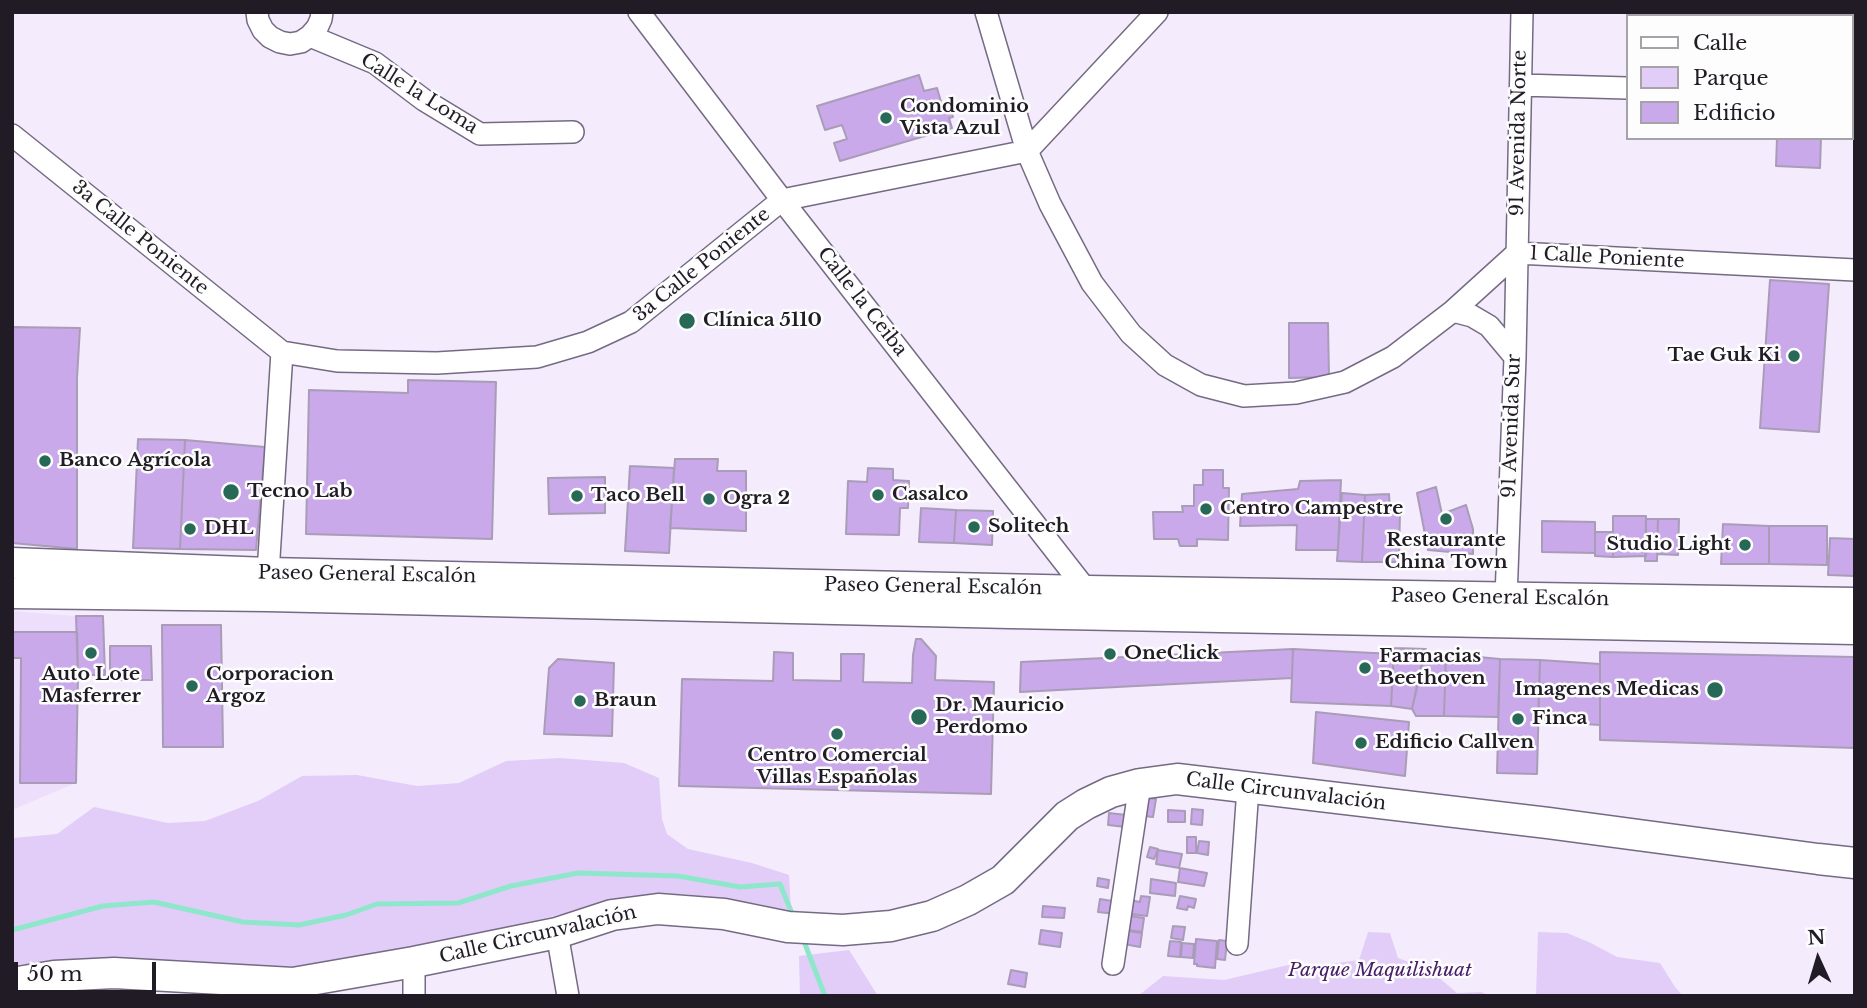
<!DOCTYPE html>
<html>
<head>
<meta charset="utf-8">
<style>
  body { margin:0 }
  #map { position:relative; width:1867px; height:1008px; overflow:hidden; background:#f4ecfd; font-family:"Libre Baskerville",serif }
  canvas { display:block }
  .frame { position:absolute; inset:0; border:14px solid #201b25; pointer-events:none }
  .legend { position:absolute; left:1626px; top:14px; width:228px; height:126px; box-sizing:border-box; background:#fdfdfd; border:2px solid #a5a3a7; margin:0; padding:9px 12px; list-style:none; font-size:21px; color:#201b25 }
  .legend li { display:flex; align-items:center; gap:14px; height:35px }
  .legend b { width:35px; border:2px solid #a5a3a7 }
  .north { position:absolute; left:1783px; top:924px; width:70px; height:70px; -webkit-text-stroke:5px #fdfdfd; paint-order:stroke; rotate:356deg; font-size:19px; font-weight:700; line-height:28px; text-align:center; color:#201b25 }
  .north::after { content:''; display:block; margin:auto; width:24px; height:32px; background:#201b25; clip-path:polygon(50% 0,100% 100%,50% 72%,0 100%) }
  .scale { position:absolute; left:14px; top:962px; width:142px; height:32px; box-sizing:border-box; border:4px solid #201b25; border-top:0; padding-left:9px; font-size:21px; line-height:24px; white-space:nowrap; color:#201b25; -webkit-text-stroke:5px #fdfdfd; paint-order:stroke }
</style>
</head>
<body>
<div id="map">
<canvas width="1867" height="1008"></canvas>
<div class="frame"></div>
<ul class="legend">
<li><b style="height:9px;background:#fff"></b>Calle</li>
<li><b style="height:19px;background:#e1cdf7"></b>Parque</li>
<li><b style="height:19px;background:#c9a9ea"></b>Edificio</li>
</ul>
<div class="north">N</div>
<div class="scale">50 m</div>
</div>
<script>
const g = document.querySelector('canvas').getContext('2d');
g.lineJoin = 'round';
function paint(path, color) {
  g.fillStyle = color;
  g.fill(path, 'evenodd');
}
function shape(rows) {
  const path = new Path2D();
  for (const r of rows) {
    path.moveTo(r[0], r[1]);
    for (let i = 2; i < r.length; i += 2) path.lineTo(r[i], r[i + 1]);
  }
  return path;
}
function strokePath(path, color, width, dash) {
  g.strokeStyle = color;
  g.lineWidth = width;
  g.lineCap = dash ? 'butt' : 'round';
  g.setLineDash(dash || []);
  g.stroke(path);
}
function label(font, color, halo, rows, align = 'center') {
  g.font = font + ' "Libre Baskerville",serif';
  g.lineWidth = 5;
  g.setLineDash([]);
  g.textBaseline = 'middle';
  g.strokeStyle = halo;
  g.fillStyle = color;
  for (const [text, x, y, turn = 0] of rows) {
    g.save();
    g.translate(x, y);
    g.rotate((+turn || 0) * Math.PI / 180);
    g.textAlign = isNaN(turn) ? turn : align;
    if (halo) g.strokeText(text, 0, 0);
    g.fillText(text, 0, 0);
    g.restore();
  }
}
paint(shape([
  [12,611,76,616,78,675,76,783,12,810]
]), '#eddffc');
paint(shape([
  [560,758,624,763,659,778,662,819,667,834,688,849,752,863,789,875,791,911,758,904,684,894,632,897,443,943,304,967,109,961,12,965,12,838,57,834,94,807,168,823,205,821,258,801,302,776,357,775,417,786,459,783,506,761],
  [1368,932,1390,933,1398,958,1430,970,1457,993,1481,992,1491,996,1138,996,1163,976,1224,980,1288,965,1330,964,1359,960],
  [1538,932,1567,933,1591,943,1617,957,1660,963,1675,987,1683,996,1536,996],
  [849,950,878,996,800,996,799,956]
]), '#e1cdf7');
strokePath(shape([
  [12,930,103,906,154,902,243,922,299,925,346,915,377,904,458,903,511,886,578,873,678,876,740,887,780,884,791,911],
  [805,944,825,996]
]), '#8ee7cb', 5);
const building = shape([
  [1784,12,1855,12,1855,54,1851,54,1851,16,1784,16,1784,12],
  [919,75,924,91,937,88,942,105,949,105,953,117,949,118,952,128,840,161,834,143,847,139,842,125,825,130,817,106,919,75],
  [1777,138,1821,138,1820,168,1776,166,1777,138],
  [1770,280,1829,284,1819,432,1760,428,1770,280],
  [1289,323,1328,323,1329,377,1289,378,1289,323],
  [12,327,80,328,77,378,77,549,12,543,12,327],
  [408,380,496,382,492,539,306,534,309,390,408,393,408,380],
  [138,439,185,440,180,549,133,548,138,439],
  [185,440,265,447,256,550,180,549,185,440],
  [675,459,718,459,717,471,746,471,746,531,670,528,675,459],
  [630,466,674,468,669,553,625,551,630,466],
  [868,468,893,469,893,480,909,481,908,508,900,508,899,535,846,534,848,481,867,482,868,468],
  [1203,470,1223,470,1223,488,1229,488,1228,540,1197,539,1197,546,1180,546,1178,539,1154,539,1153,512,1183,512,1182,506,1194,506,1194,485,1203,485,1203,470],
  [605,477,605,513,549,514,548,478,605,477],
  [1341,480,1338,550,1296,550,1297,525,1240,526,1242,494,1298,489,1300,481,1341,480],
  [1436,487,1442,514,1466,505,1473,529,1473,554,1428,550,1417,493,1436,487],
  [1342,493,1365,495,1362,562,1337,561,1342,493],
  [1389,494,1390,509,1400,509,1399,562,1362,562,1365,495,1389,494],
  [921,508,956,510,954,543,919,542,921,508],
  [956,510,993,511,992,545,954,543,956,510],
  [1613,516,1646,516,1646,556,1613,557,1613,516],
  [1646,519,1658,519,1657,561,1645,561,1646,519],
  [1658,519,1679,519,1678,555,1657,554,1658,519],
  [1542,521,1595,522,1595,553,1542,552,1542,521],
  [1723,524,1769,526,1769,564,1721,564,1723,524],
  [1769,526,1827,526,1827,565,1769,564,1769,526],
  [1595,532,1613,532,1613,557,1595,556,1595,532],
  [1830,538,1855,539,1855,576,1828,575,1830,538],
  [76,616,103,616,105,675,78,675,76,616],
  [162,625,221,625,223,747,163,747,162,625],
  [12,632,77,632,78,675,76,783,20,783,21,658,12,658,12,632],
  [916,639,921,639,936,656,935,680,994,682,991,794,679,786,682,679,773,681,774,652,793,653,793,680,841,681,841,654,864,654,863,682,912,683,913,655,916,639],
  [110,646,151,646,152,680,110,680,110,646],
  [1394,648,1426,649,1412,709,1391,706,1394,648],
  [1293,649,1394,654,1391,706,1291,702,1293,649],
  [1293,649,1292,678,1020,692,1021,662,1293,649],
  [1600,652,1855,657,1855,748,1600,740,1600,652],
  [1424,653,1446,654,1444,716,1416,716,1412,709,1424,653],
  [1446,654,1500,659,1498,717,1444,716,1446,654],
  [558,659,614,663,612,736,544,734,549,668,558,659],
  [1500,659,1540,660,1537,774,1497,773,1500,659],
  [1540,660,1600,664,1600,725,1538,721,1540,660],
  [1316,712,1409,722,1405,776,1313,763,1316,712],
  [1139,797,1156,799,1153,817,1136,815,1139,797],
  [1192,809,1203,810,1202,825,1191,824,1192,809],
  [1168,810,1185,811,1185,822,1168,822,1168,810],
  [1109,813,1135,816,1134,828,1108,825,1109,813],
  [1187,837,1196,837,1196,853,1187,853,1187,837],
  [1199,841,1209,842,1208,855,1197,853,1199,841],
  [1150,847,1158,849,1154,859,1147,857,1150,847],
  [1158,850,1182,854,1179,868,1156,864,1158,850],
  [1180,868,1207,873,1204,886,1178,882,1180,868],
  [1098,878,1109,880,1108,888,1097,886,1098,878],
  [1151,879,1176,883,1175,896,1150,893,1151,879],
  [1141,896,1150,897,1147,916,1122,913,1125,899,1140,902,1141,896],
  [1180,896,1196,899,1194,908,1188,906,1187,910,1177,908,1180,896],
  [1100,899,1118,902,1116,914,1098,912,1100,899],
  [1043,906,1065,908,1064,918,1042,917,1043,906],
  [1123,915,1144,918,1142,932,1121,929,1123,915],
  [1173,926,1185,927,1183,940,1171,938,1173,926],
  [1041,930,1062,933,1060,947,1039,944,1041,930],
  [1121,930,1142,933,1140,947,1118,943,1121,930],
  [1196,939,1217,941,1215,968,1197,966,1197,964,1194,964,1196,939],
  [1219,940,1227,941,1225,960,1217,959,1219,940],
  [1170,941,1181,942,1180,957,1168,956,1170,941],
  [1182,943,1194,944,1193,958,1181,957,1182,943],
  [1011,970,1027,973,1025,987,1008,984,1011,970]
]);
paint(building, '#c9a9ea');
strokePath(building, '#a99cb7', 2);
const street = shape([
  [257,12,258,20,263,30,270,37,280,42,290,44,301,42,310,36,317,28,321,19,322,12],
  [639,12,782,200,1087,591],
  [986,12,1027,151,1050,204,1092,283,1131,334,1165,365,1201,385,1244,396,1296,393,1345,382,1393,357,1453,311,1517,253,1855,270],
  [310,36,375,63,424,100,480,134,573,132],
  [1521,85,1627,88],
  [12,135,282,352,337,361,437,363,537,357,588,342,631,322,782,200,1027,151,1157,12],
  [1453,311,1472,316,1489,326,1515,357],
  [268,573,282,352],
  [1506,598,1515,357,1522,12],
  [557,933,568,996],
  [1237,944,1248,788],
  [1113,964,1140,784],
  [414,996,414,962]
]);
const secondary = shape([
  [12,563,268,573,1087,591,1855,603],
  [12,593,268,596,1010,613,1855,629],
  [12,983,54,976,114,973,293,983,414,962,557,933,612,915,658,909,724,914,788,927,843,930,891,926,932,916,968,900,1003,880,1067,816,1086,804,1111,792,1140,784,1177,779,1548,823,1818,859,1855,863]
]);
strokePath(street, '#756a83', 24);
strokePath(secondary, '#756a83', 33);
strokePath(street, '#fff', 21);
strokePath(secondary, '#fff', 30);
for (const [x, y, r, color] of [
  [886,118,7,"#286857"],
  [687,321,9,"#286857"],
  [1794,356,7,"#286857"],
  [45,461,7,"#286857"],
  [231,492,9,"#286857"],
  [878,495,7,"#286857"],
  [577,496,7,"#286857"],
  [709,499,7,"#286857"],
  [1206,509,7,"#286857"],
  [1446,519,7,"#286857"],
  [974,527,7,"#286857"],
  [190,529,7,"#286857"],
  [1745,545,7,"#286857"],
  [91,653,7,"#286857"],
  [1110,654,7,"#286857"],
  [1365,668,7,"#286857"],
  [192,686,7,"#286857"],
  [1715,690,9,"#286857"],
  [580,701,7,"#286857"],
  [919,717,9,"#286857"],
  [1518,719,7,"#286857"],
  [837,734,7,"#286857"],
  [1361,743,7,"#286857"]
]) {
  const dot = new Path2D();
  dot.arc(x, y, r, 0, 2 * Math.PI);
  g.fillStyle = color;
  g.fill(dot);
  strokePath(dot, '#fdfdfd', 2.5);
}
label('19px', '#201b25', '#fdfdfd', [
  ["Calle la Loma",419,94,32],
  ["91 Avenida Norte",1519,133,-89],
  ["3a Calle Poniente",140,238,39],
  ["1 Calle Poniente",1607,258,3],
  ["3a Calle Poniente",702,265,-39],
  ["Calle la Ceiba",862,302,52],
  ["91 Avenida Sur",1512,426,-88],
  ["Paseo General Escalón",367,575,1],
  ["Paseo General Escalón",933,587,1],
  ["Paseo General Escalón",1500,598,1],
  ["Calle Circunvalación",1286,792,7],
  ["Calle Circunvalación",538,935,-13]
]);
label('bold 19px', '#201b25', '#fdfdfd', [
  ["Condominio",900,107],
  ["Vista Azul",900,129],
  ["Clínica 5110",703,321],
  ["Tae Guk Ki",1780,356,"right"],
  ["Banco Agrícola",59,461],
  ["Tecno Lab",247,492],
  ["Casalco",892,495],
  ["Taco Bell",591,496],
  ["Ogra 2",723,499],
  ["Centro Campestre",1220,509],
  ["Solitech",988,527],
  ["DHL",204,529],
  ["Restaurante",1446,541,"center"],
  ["China Town",1446,563,"center"],
  ["Studio Light",1731,545,"right"],
  ["OneClick",1124,654],
  ["Farmacias",1379,657],
  ["Beethoven",1379,679],
  ["Auto Lote",91,675,"center"],
  ["Masferrer",91,697,"center"],
  ["Corporacion",206,675],
  ["Argoz",206,697],
  ["Imagenes Medicas",1699,690,"right"],
  ["Braun",594,701],
  ["Dr. Mauricio",935,706],
  ["Perdomo",935,728],
  ["Finca",1532,719],
  ["Edificio Callven",1375,743],
  ["Centro Comercial",837,756,"center"],
  ["Villas Españolas",837,778,"center"]
], 'left');
label('italic 19px', '#461c66', '#fdfdfd', [
  ["Parque Maquilishuat",1380,971]
]);
</script>
</body>
</html>
